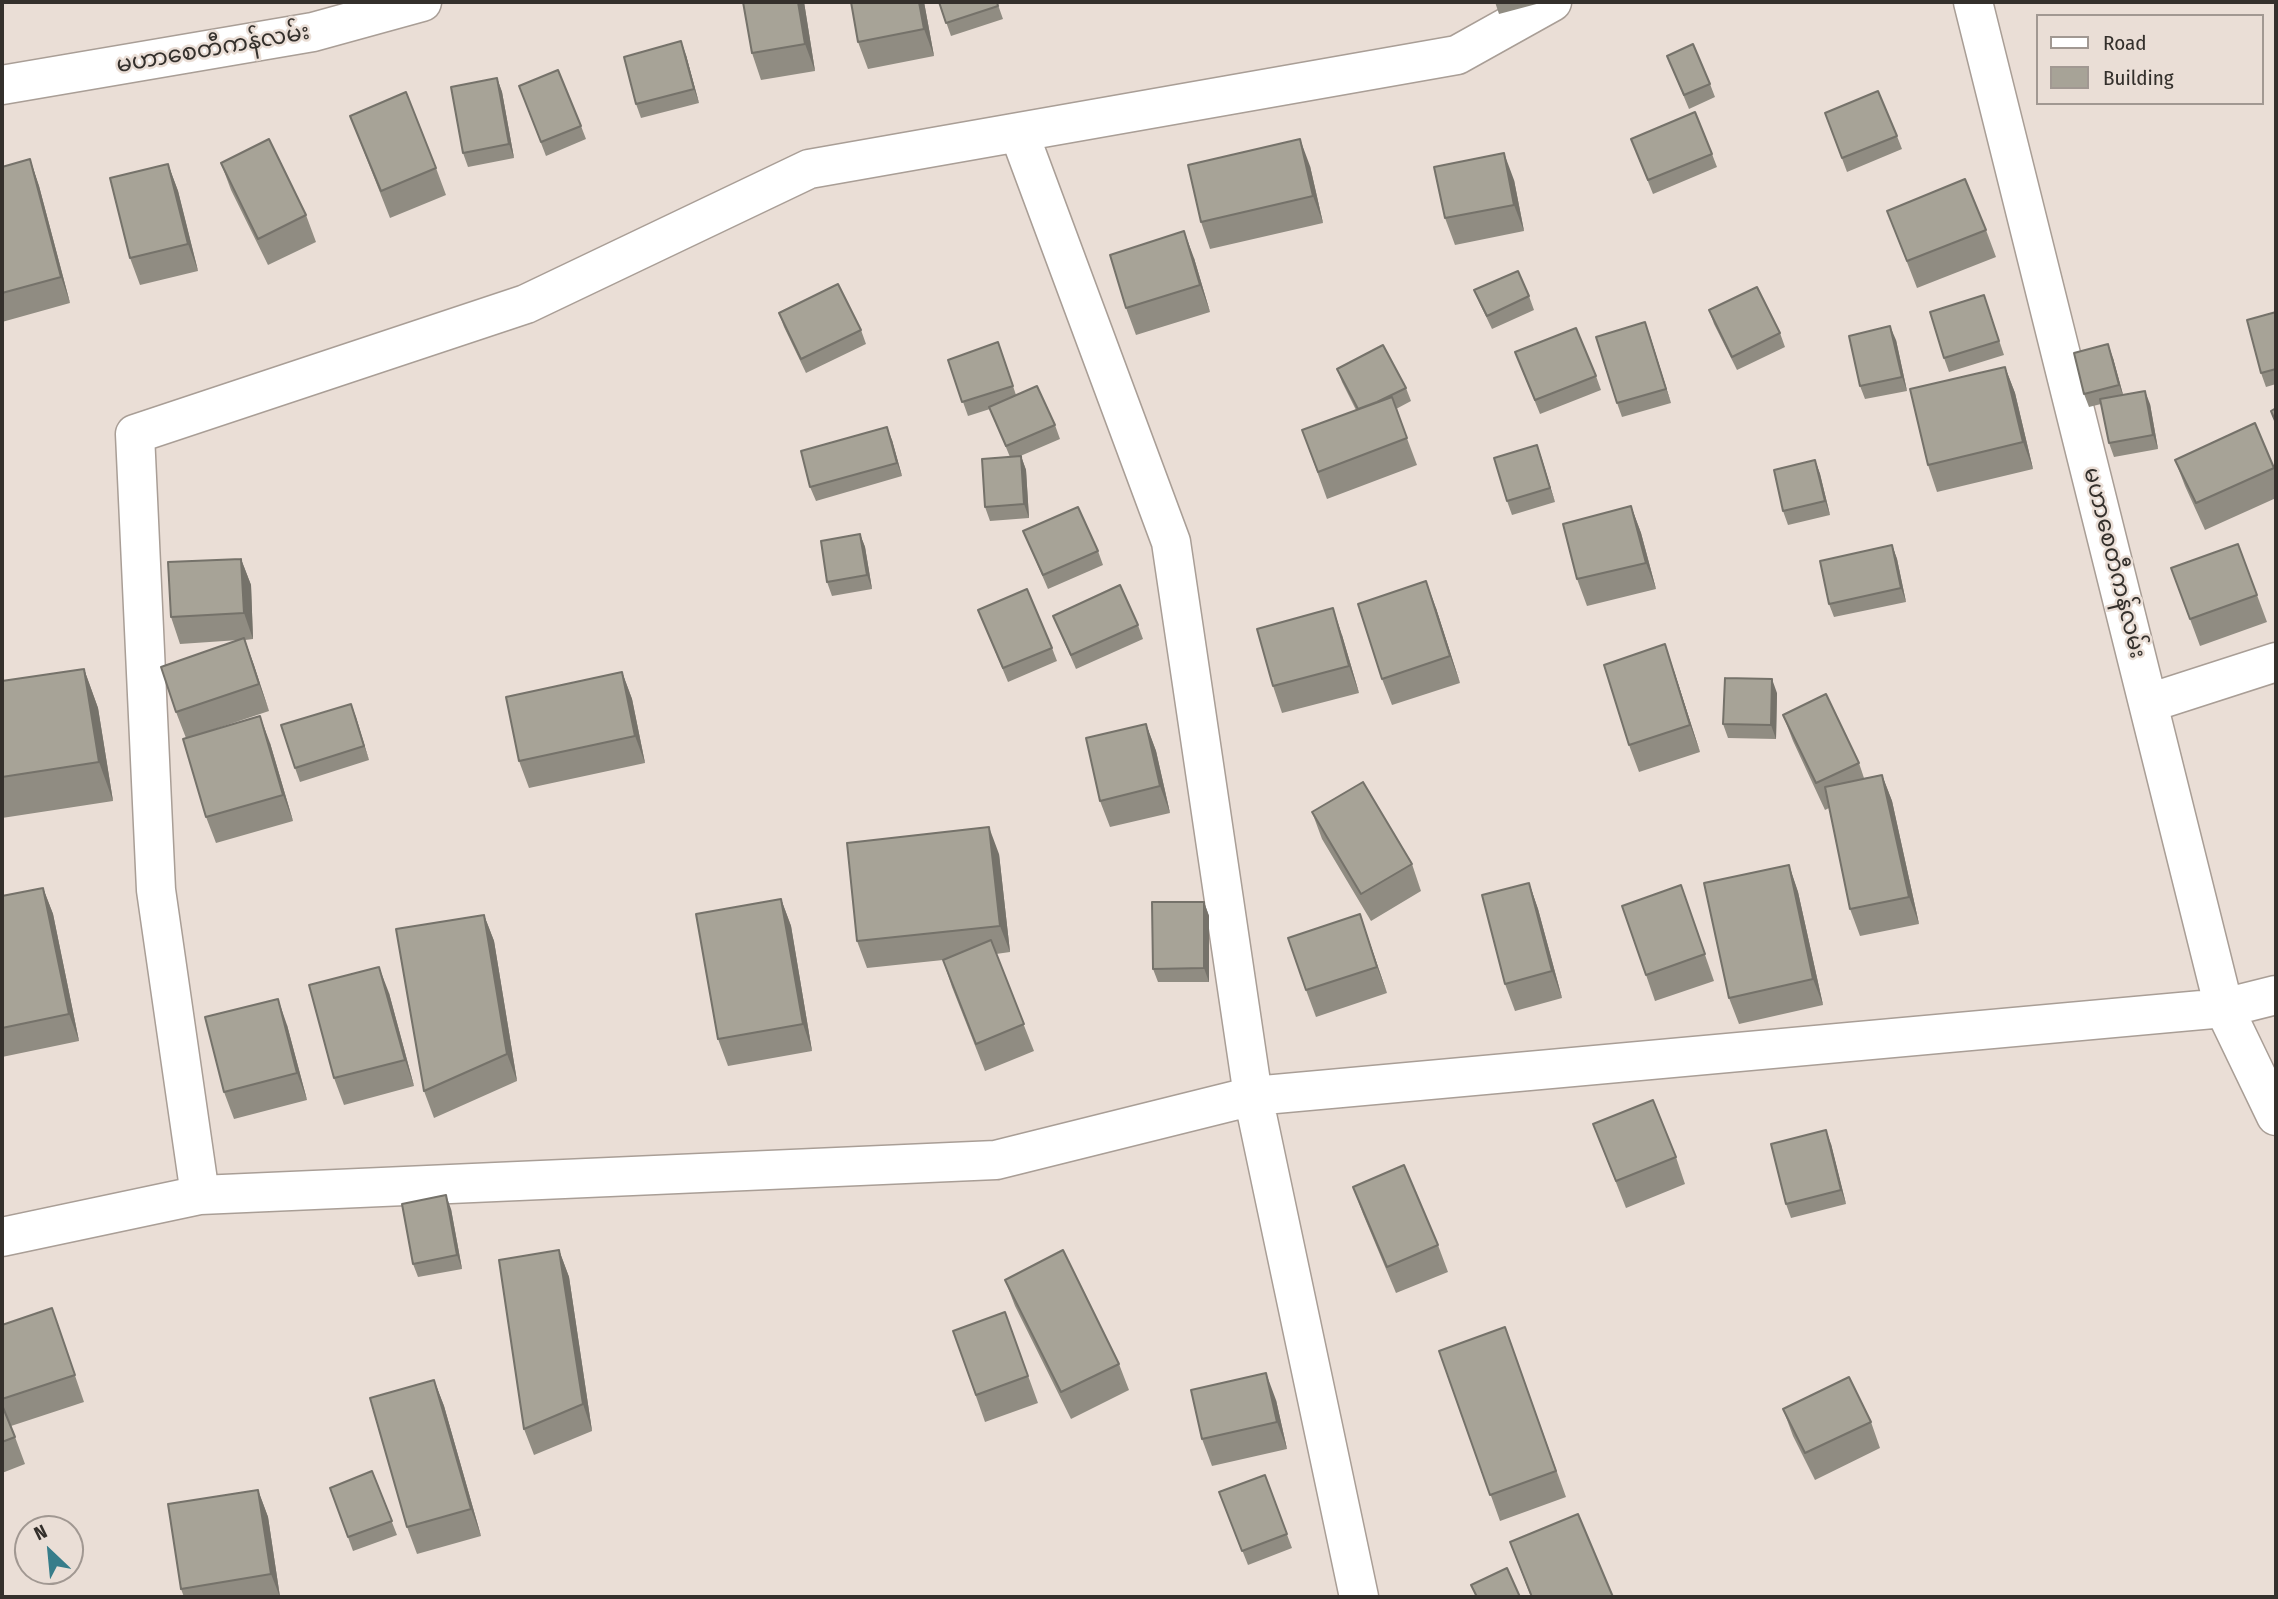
<!DOCTYPE html>
<html>
<head>
<meta charset="utf-8">
<style>
  body { margin:0 }
  #map { position:relative; width:2278px; height:1599px; overflow:hidden; background:#eaded6; font-family:"Fira Sans Condensed",sans-serif }
  canvas { display:block }
  .frame { position:absolute; inset:0; border:4px solid #34302c; pointer-events:none }
  .legend { position:absolute; left:2036px; top:14px; width:228px; height:91px; box-sizing:border-box; background:#eaded6; border:2px solid #a19892; margin:0; padding:9px 12px; list-style:none; font-size:21px; color:#34302c }
  .legend li { display:flex; align-items:center; gap:14px; height:35px }
  .legend b { width:35px; border:2px solid #a19892 }
  .north { position:absolute; left:14px; top:1515px; width:70px; height:70px; box-sizing:border-box; background:#eaded6; border:2px solid #a19892; border-radius:50%; rotate:334deg; font-size:19px; font-weight:700; line-height:28px; text-align:center; color:#34302c }
  .north::after { content:''; display:block; margin:auto; width:24px; height:32px; background:#377d8a; clip-path:polygon(50% 0,100% 100%,50% 72%,0 100%) }
</style>
</head>
<body>
<div id="map">
<canvas width="2278" height="1599"></canvas>
<div class="frame"></div>
<ul class="legend">
<li><b style="height:9px;background:#fff"></b>Road</li>
<li><b style="height:19px;background:#a7a397"></b>Building</li>
</ul>
<div class="north">N</div>
</div>
<script>
const g = document.querySelector('canvas').getContext('2d');
g.lineJoin = 'round';
function shape(rows) {
  const path = new Path2D();
  for (const r of rows) {
    path.moveTo(r[0], r[1]);
    for (let i = 2; i < r.length; i += 2) path.lineTo(r[i], r[i + 1]);
  }
  return path;
}
function strokePath(path, color, width, dash) {
  g.strokeStyle = color;
  g.lineWidth = width;
  g.lineCap = dash ? 'butt' : 'round';
  g.setLineDash(dash || []);
  g.stroke(path);
}
function paint(path, color) {
  g.fillStyle = color;
  g.fill(path, 'evenodd');
}
function label(font, color, halo, rows, align = 'center') {
  g.font = font + ' "Fira Sans Condensed","Noto Sans Myanmar",sans-serif';
  g.lineWidth = 5;
  g.setLineDash([]);
  g.textBaseline = 'middle';
  g.strokeStyle = halo;
  g.fillStyle = color;
  for (const [text, x, y, turn = 0] of rows) {
    g.save();
    g.translate(x, y);
    g.rotate((+turn || 0) * Math.PI / 180);
    g.textAlign = isNaN(turn) ? turn : align;
    if (halo) g.strokeText(text, 0, 0);
    g.fillText(text, 0, 0);
    g.restore();
  }
}
const street = shape([
  [1973,2,2224,1008,2276,1116],
  [2,85,313,32,422,2],
  [1019,133,1171,542,1253,1096,1359,1597],
  [2149,703,2276,662],
  [200,1195,156,890,135,434,526,304,809,169,1457,55,1552,2],
  [2,1237,200,1195,996,1160,1253,1096,2224,1008,2276,995]
]);
strokePath(street, '#a99e96', 41);
strokePath(street, '#fff', 38);
paint(shape([
  [804,2,815,71,761,80,752,53],
  [851,2,924,2,934,56,868,69,858,42],
  [939,2,997,2,1003,19,951,36],
  [1495,2,1544,2,1499,14],
  [686,55,699,103,641,118,636,104],
  [1667,56,1710,84,1715,97,1689,109],
  [497,78,502,92,514,158,468,167,463,153],
  [519,86,581,126,586,139,546,156],
  [1825,113,1897,136,1902,149,1847,172],
  [350,116,436,168,446,195,390,218],
  [1631,139,1712,154,1717,167,1653,194],
  [30,159,39,186,70,303,2,322,2,167],
  [221,163,306,215,316,242,268,265,231,190],
  [168,164,178,191,198,271,140,285,130,258],
  [1310,166,1323,223,1210,249,1201,222],
  [1514,180,1524,231,1455,245,1445,218],
  [1887,211,1986,230,1996,257,1917,288],
  [1194,258,1210,312,1136,335,1126,308],
  [1474,290,1529,296,1534,310,1492,329,1480,304],
  [1984,295,2004,355,1949,372,1944,358],
  [1709,310,1780,333,1785,347,1737,370,1714,324],
  [2276,312,2276,384,2266,387,2261,373],
  [779,313,861,330,866,344,806,373,784,327],
  [1650,336,1671,403,1622,417,1617,403],
  [1896,340,1907,391,1865,399,1860,386],
  [1003,356,1016,395,1055,425,1060,439,1018,457,1021,456,1026,470,1029,518,990,521,985,507,1010,457,990,409,968,416,948,360],
  [2113,358,2123,395,2150,404,2158,449,2114,457,2109,443,2101,404,2089,407,2084,394],
  [1520,365,1596,376,1601,390,1540,414],
  [2005,367,2015,393,2033,469,1937,492,1928,465],
  [1337,369,1406,388,1411,401,1396,409,1417,465,1327,499,1302,430,1356,410,1342,382],
  [2255,423,2276,473,2276,498,2205,530,2185,486,2175,460],
  [892,440,902,476,816,501,810,487],
  [1537,445,1555,502,1512,515,1507,501],
  [1815,460,1820,474,1830,515,1788,525,1783,511],
  [1631,506,1641,533,1656,589,1587,606,1577,579],
  [1023,531,1098,551,1103,565,1048,589],
  [860,534,865,547,872,589,832,596,827,582],
  [2238,544,2267,622,2200,646,2171,568],
  [1892,545,1897,559,1906,602,1834,617,1829,604],
  [241,559,251,585,253,639,245,640,269,711,206,732,270,743,293,821,216,843,206,817,186,738,176,712,239,640,180,644,171,617],
  [1436,608,1460,683,1392,705,1382,679],
  [978,610,1052,648,1057,661,1008,682],
  [1053,616,1138,625,1143,639,1076,669],
  [1342,635,1359,693,1282,713,1273,686],
  [84,669,98,708,113,801,2,818,2,681],
  [1674,671,1700,752,1639,772,1629,745],
  [622,672,632,699,645,763,529,788,519,761],
  [1777,693,1776,739,1728,738,1723,724],
  [351,704,369,760,300,782,295,768],
  [1783,715,1859,763,1864,778,1882,775,1892,801,1919,924,1860,936,1850,909,1829,808,1825,810,1793,741],
  [1146,724,1156,751,1170,813,1110,827,1100,801],
  [1312,812,1412,864,1421,891,1371,921,1322,839],
  [999,854,1010,952,996,954,1034,1051,985,1071,952,987,943,960,867,968,857,941],
  [1789,865,1798,892,1823,1005,1739,1024,1729,998],
  [1529,883,1538,909,1562,998,1515,1011,1505,984],
  [1681,885,1714,981,1655,1001,1646,975],
  [43,888,53,914,79,1041,2,1057,2,896],
  [781,899,791,926,812,1051,728,1066,718,1039],
  [1204,902,1209,916,1209,982,1158,982,1153,969],
  [1360,914,1387,993,1316,1017,1306,990],
  [484,915,494,941,517,1081,434,1118,424,1091],
  [389,993,414,1086,344,1105,334,1078],
  [287,1025,307,1100,234,1119,224,1092],
  [1593,1124,1676,1157,1685,1184,1626,1208],
  [1831,1144,1846,1204,1791,1218,1786,1204],
  [1353,1187,1438,1245,1448,1272,1396,1293,1363,1214],
  [451,1209,462,1269,418,1277,413,1264],
  [559,1250,569,1277,592,1431,534,1455,524,1429],
  [1005,1280,1119,1364,1129,1390,1071,1419,1015,1306],
  [52,1308,84,1402,11,1426,25,1464,2,1473,2,1325],
  [1005,1312,1038,1403,985,1422,953,1331],
  [1505,1327,1566,1497,1500,1521,1439,1351],
  [434,1380,444,1406,481,1536,417,1554,407,1527],
  [1276,1400,1287,1449,1212,1466,1202,1439],
  [1783,1409,1871,1422,1880,1448,1815,1480,1793,1436],
  [372,1471,397,1535,353,1551,330,1488],
  [1265,1475,1292,1548,1248,1565,1219,1492],
  [258,1490,268,1517,280,1597,184,1597,181,1589],
  [1510,1542,1613,1597,1531,1597]
]), '#908c82');
paint(shape([
  [798,2,804,2,815,71,805,44],
  [919,2,924,2,934,56,924,29],
  [681,41,686,55,699,103,694,89],
  [497,78,502,92,514,158,509,144],
  [1300,139,1310,166,1323,223,1313,196],
  [1504,153,1514,180,1524,231,1514,205],
  [30,159,39,186,70,303,61,277],
  [168,164,178,191,198,271,188,244],
  [1184,231,1194,258,1210,312,1200,285],
  [1645,322,1650,336,1671,403,1666,389],
  [1890,326,1896,340,1907,391,1902,377],
  [2108,344,2113,358,2124,398,2119,385],
  [2005,367,2015,393,2033,469,2023,442],
  [2145,391,2150,404,2158,449,2153,435],
  [887,427,892,440,902,476,897,463],
  [1537,445,1542,459,1555,502,1550,488],
  [1021,456,1026,470,1029,518,1024,504],
  [1815,460,1820,474,1830,515,1825,501],
  [1631,506,1641,533,1656,589,1646,563],
  [860,534,865,547,872,589,867,575],
  [1892,545,1897,559,1906,602,1901,588],
  [241,559,251,585,253,639,244,613],
  [1426,581,1436,608,1460,683,1450,656],
  [1333,608,1342,635,1359,693,1349,666],
  [244,638,254,665,269,711,259,684],
  [1665,644,1674,671,1700,752,1690,725],
  [84,669,98,708,113,801,99,762],
  [622,672,632,699,645,763,635,736],
  [1772,679,1777,693,1776,739,1771,725],
  [351,704,356,717,369,760,364,746],
  [260,716,270,743,293,821,283,795],
  [1146,724,1156,751,1170,813,1160,786],
  [1882,775,1892,801,1919,924,1909,897],
  [989,827,999,854,1010,952,1000,926],
  [1789,865,1798,892,1823,1005,1813,979],
  [1529,883,1538,909,1562,998,1552,971],
  [43,888,53,914,79,1041,69,1014],
  [781,899,791,926,812,1051,803,1024],
  [1204,902,1209,916,1209,982,1204,968],
  [1360,914,1369,941,1387,993,1377,967],
  [484,915,494,941,517,1081,507,1054],
  [379,967,389,993,414,1086,405,1060],
  [278,999,287,1025,307,1100,297,1073],
  [1826,1130,1831,1144,1846,1204,1841,1190],
  [446,1195,451,1209,462,1269,457,1255],
  [559,1250,569,1277,592,1431,583,1404],
  [1266,1373,1276,1400,1287,1449,1277,1422],
  [434,1380,444,1406,481,1536,471,1509],
  [258,1490,268,1517,280,1597,271,1574]
]), '#75726a');
const building = shape([
  [743,2,798,2,805,44,752,53,743,2],
  [851,2,919,2,924,29,858,42,851,2],
  [939,2,997,2,998,6,946,23,939,2],
  [681,41,694,89,636,104,624,57,681,41],
  [1693,44,1710,84,1684,95,1667,56,1693,44],
  [558,70,581,126,541,142,519,86,558,70],
  [497,78,509,144,463,153,451,87,497,78],
  [1878,91,1897,136,1842,158,1825,113,1878,91],
  [406,92,436,168,381,191,350,116,406,92],
  [1695,112,1712,154,1648,180,1631,139,1695,112],
  [269,139,306,215,258,239,221,163,269,139],
  [1300,139,1313,196,1201,222,1188,165,1300,139],
  [1504,153,1514,205,1445,218,1434,167,1504,153],
  [30,159,61,277,2,293,2,167,30,159],
  [168,164,188,244,130,258,110,178,168,164],
  [1965,179,1986,230,1907,261,1887,211,1965,179],
  [1184,231,1200,285,1126,308,1110,255,1184,231],
  [1518,271,1529,296,1487,316,1474,290,1518,271],
  [838,284,861,330,801,359,779,313,838,284],
  [1757,287,1780,333,1732,357,1709,310,1757,287],
  [1984,295,1999,341,1944,358,1930,312,1984,295],
  [2276,312,2276,369,2261,373,2247,320,2276,312],
  [1645,322,1666,389,1617,403,1596,337,1645,322],
  [1890,326,1902,377,1860,386,1849,336,1890,326],
  [1576,328,1596,376,1535,400,1515,352,1576,328],
  [998,342,1013,386,962,402,948,360,998,342],
  [2108,344,2119,385,2084,394,2074,353,2108,344],
  [1383,345,1406,388,1377,402,1358,409,1337,369,1383,345],
  [2005,367,2023,442,1928,465,1910,389,2005,367],
  [1037,386,1055,425,1006,446,989,407,1037,386],
  [2145,391,2153,435,2109,443,2100,399,2145,391],
  [1392,397,1407,438,1318,472,1302,430,1392,397],
  [2276,408,2276,423,2271,411,2276,408],
  [2255,423,2274,468,2196,503,2175,460,2255,423],
  [887,427,897,463,810,487,801,451,887,427],
  [1537,445,1550,488,1507,501,1494,458,1537,445],
  [1021,456,1024,504,985,507,982,459,1021,456],
  [1815,460,1825,501,1783,511,1774,470,1815,460],
  [1631,506,1646,563,1577,579,1563,524,1631,506],
  [1078,507,1098,551,1043,575,1023,531,1078,507],
  [860,534,867,575,827,582,821,541,860,534],
  [2238,544,2257,595,2190,619,2171,568,2238,544],
  [1892,545,1901,588,1829,604,1820,561,1892,545],
  [241,559,244,613,171,617,168,562,241,559],
  [1426,581,1450,656,1382,679,1358,604,1426,581],
  [1120,585,1138,625,1071,655,1053,616,1120,585],
  [1027,589,1052,648,1003,668,978,610,1027,589],
  [1333,608,1349,666,1273,686,1257,629,1333,608],
  [244,638,259,684,176,712,161,667,244,638],
  [1665,644,1690,725,1629,745,1604,665,1665,644],
  [84,669,99,762,2,777,2,681,84,669],
  [622,672,635,736,519,761,506,697,622,672],
  [1725,678,1772,679,1771,725,1723,724,1725,678],
  [1826,694,1859,763,1816,783,1783,715,1826,694],
  [351,704,364,746,295,768,281,725,351,704],
  [260,716,283,795,206,817,183,739,260,716],
  [1146,724,1160,786,1100,801,1086,738,1146,724],
  [1882,775,1909,897,1850,909,1825,787,1882,775],
  [1363,782,1412,864,1361,894,1312,812,1363,782],
  [989,827,1000,926,857,941,847,843,989,827],
  [1789,865,1813,979,1729,998,1704,883,1789,865],
  [1529,883,1552,971,1505,984,1482,895,1529,883],
  [1681,885,1705,954,1646,975,1622,906,1681,885],
  [43,888,69,1014,2,1028,2,896,43,888],
  [781,899,803,1024,718,1039,696,914,781,899],
  [1152,902,1204,902,1204,968,1153,969,1152,902],
  [1360,914,1377,967,1306,990,1288,938,1360,914],
  [484,915,507,1054,424,1091,396,929,484,915],
  [991,940,1024,1024,976,1044,943,960,991,940],
  [379,967,405,1060,334,1078,309,985,379,967],
  [278,999,297,1073,224,1092,205,1017,278,999],
  [1653,1100,1676,1157,1616,1181,1593,1124,1653,1100],
  [1826,1130,1841,1190,1786,1204,1771,1144,1826,1130],
  [1404,1165,1438,1245,1387,1267,1353,1187,1404,1165],
  [446,1195,457,1255,413,1264,402,1204,446,1195],
  [559,1250,583,1404,524,1429,499,1260,559,1250],
  [1063,1250,1119,1364,1061,1392,1005,1280,1063,1250],
  [52,1308,75,1375,2,1399,2,1325,52,1308],
  [1005,1312,1028,1376,976,1395,953,1331,1005,1312],
  [1505,1327,1556,1471,1490,1495,1439,1351,1505,1327],
  [1266,1373,1277,1422,1202,1439,1191,1390,1266,1373],
  [1849,1377,1871,1422,1805,1453,1783,1409,1849,1377],
  [434,1380,471,1509,407,1527,370,1398,434,1380],
  [2,1405,15,1437,2,1442,2,1405],
  [372,1471,392,1521,348,1537,330,1488,372,1471],
  [1265,1475,1287,1534,1242,1551,1219,1492,1265,1475],
  [258,1490,271,1574,181,1589,168,1504,258,1490],
  [1578,1514,1613,1597,1532,1597,1510,1542,1578,1514],
  [1507,1568,1520,1597,1477,1597,1471,1585,1507,1568]
]);
paint(building, '#a7a397');
strokePath(building, '#75726a', 2);
label('23px', '#34302c', '#eaded6', [
  ["မဟာစေတီကန်လမ်း",213,49,-10],
  ["မဟာစေတီကန်လမ်း",2114,563,76]
]);
</script>
</body>
</html>
